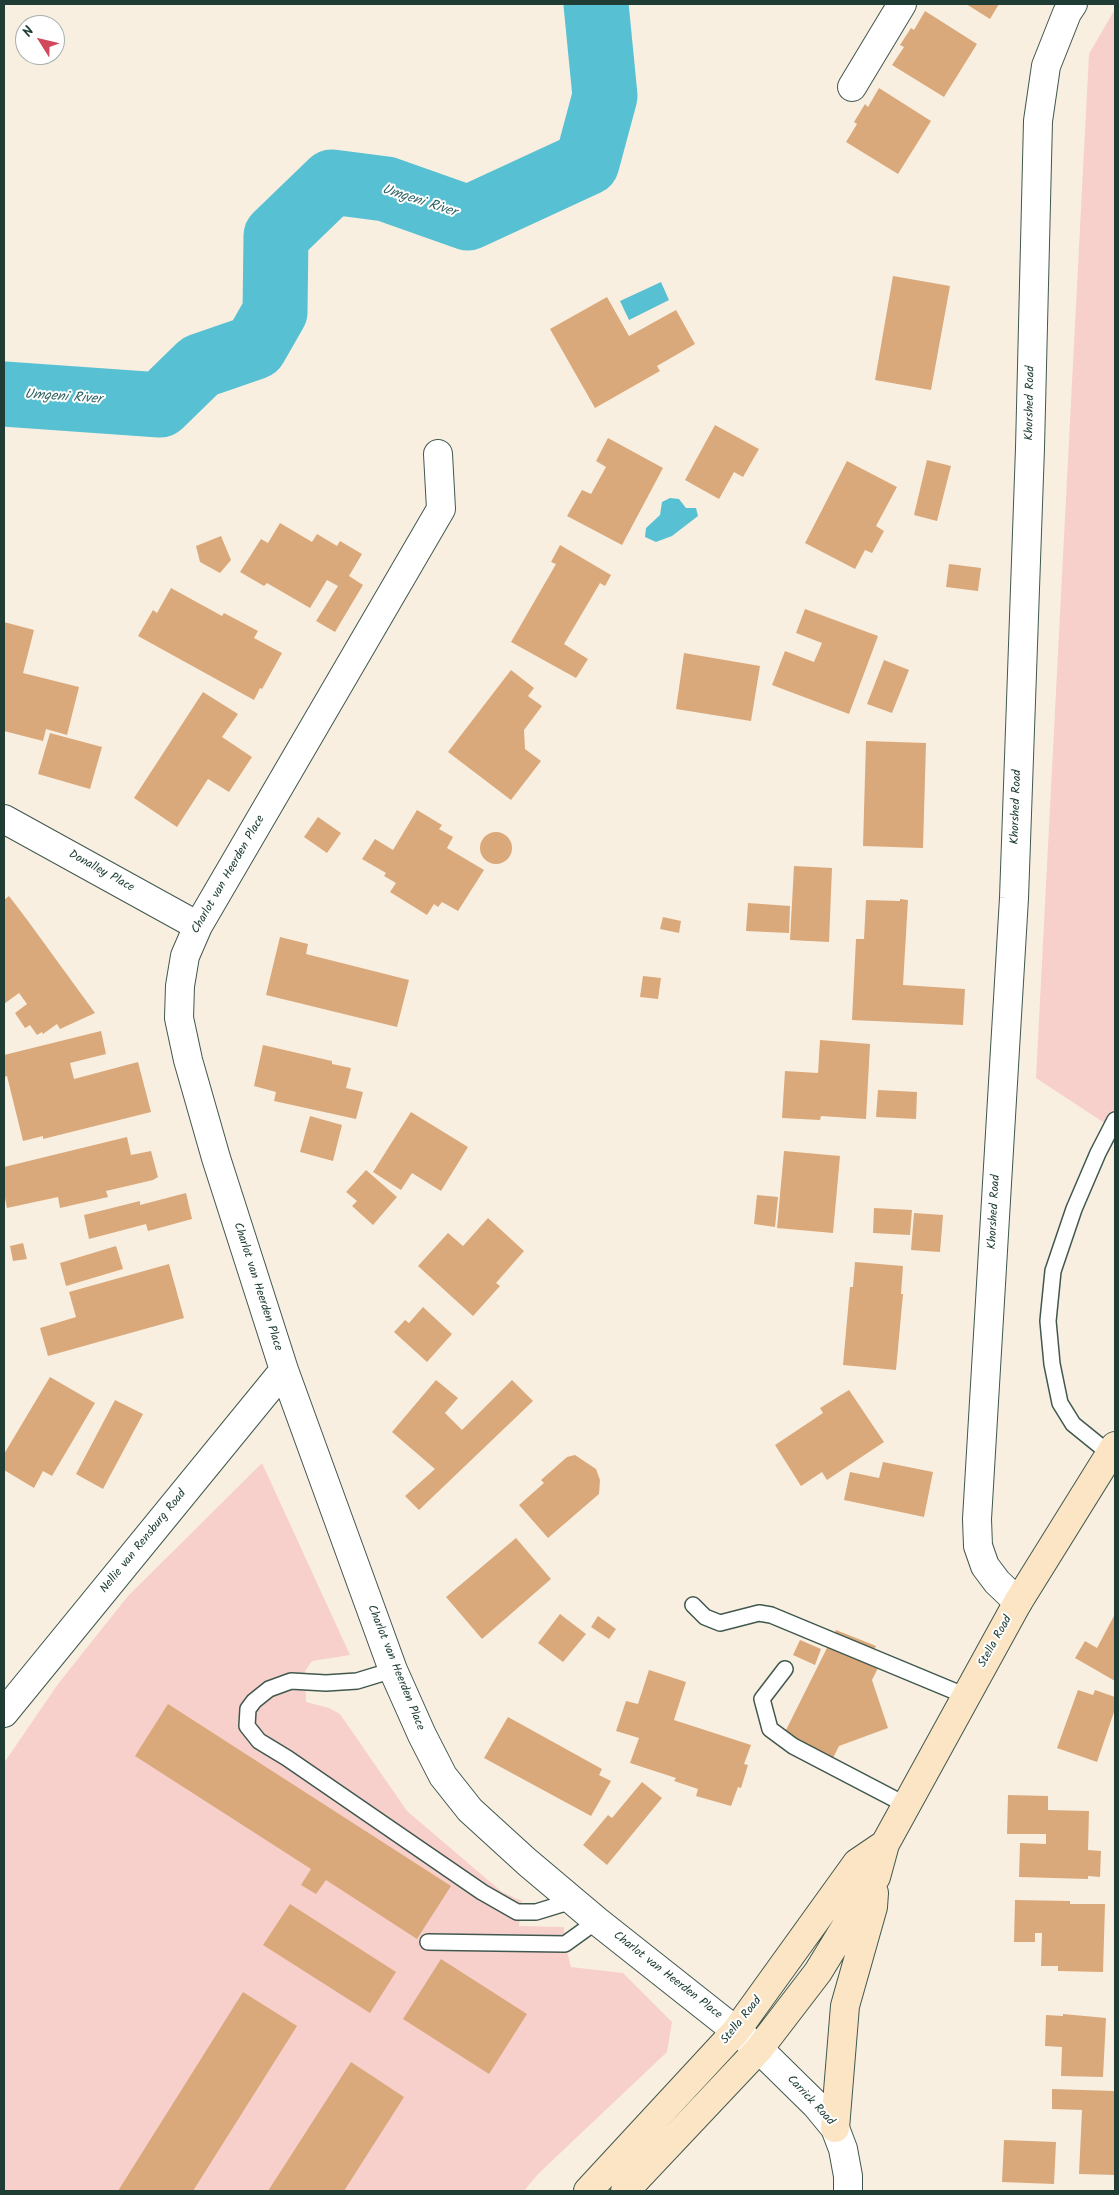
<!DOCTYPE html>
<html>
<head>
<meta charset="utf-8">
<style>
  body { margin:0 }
  #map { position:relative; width:1119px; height:2195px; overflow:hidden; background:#f9efe0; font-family:Kalam,sans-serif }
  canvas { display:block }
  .frame { position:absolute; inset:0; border:5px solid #1f3d34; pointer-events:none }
  .north { position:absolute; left:15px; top:15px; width:50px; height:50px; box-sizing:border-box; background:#fff; border:1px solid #a5b1ae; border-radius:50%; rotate:306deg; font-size:14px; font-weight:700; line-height:20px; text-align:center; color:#1f3d34 }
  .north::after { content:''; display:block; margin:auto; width:18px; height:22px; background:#d1495b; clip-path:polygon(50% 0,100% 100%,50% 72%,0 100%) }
</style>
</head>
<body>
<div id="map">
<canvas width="1119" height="2195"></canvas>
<div class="frame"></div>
<div class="north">N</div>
</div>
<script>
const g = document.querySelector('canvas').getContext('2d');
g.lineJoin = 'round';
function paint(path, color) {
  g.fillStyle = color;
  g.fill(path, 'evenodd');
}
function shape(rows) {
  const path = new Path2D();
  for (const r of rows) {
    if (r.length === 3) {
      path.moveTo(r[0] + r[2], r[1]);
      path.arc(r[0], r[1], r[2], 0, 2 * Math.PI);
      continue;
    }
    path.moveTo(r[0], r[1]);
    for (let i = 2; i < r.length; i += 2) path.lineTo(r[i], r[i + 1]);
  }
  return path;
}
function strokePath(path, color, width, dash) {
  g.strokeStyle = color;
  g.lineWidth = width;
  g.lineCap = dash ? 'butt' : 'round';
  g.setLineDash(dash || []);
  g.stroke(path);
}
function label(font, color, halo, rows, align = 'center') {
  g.font = font + ' Kalam,sans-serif';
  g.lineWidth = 4;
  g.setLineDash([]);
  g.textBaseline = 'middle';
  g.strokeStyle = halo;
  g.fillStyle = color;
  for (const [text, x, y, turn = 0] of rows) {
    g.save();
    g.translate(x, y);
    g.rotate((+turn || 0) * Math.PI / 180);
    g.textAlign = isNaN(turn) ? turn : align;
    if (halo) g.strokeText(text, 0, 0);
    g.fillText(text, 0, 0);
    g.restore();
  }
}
paint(shape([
  [1115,9,1115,1130,1036,1078,1089,54],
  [262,1463,350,1655,312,1661,305,1671,306,1702,329,1708,340,1714,407,1811,502,1892,522,1901,519,1926,564,1927,565,1944,571,1967,623,1973,672,2022,667,2052,538,2174,524,2191,4,2191,4,1763,58,1684,128,1596]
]), '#f7d0cb');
paint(shape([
  [661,282,669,300,629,320,620,301],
  [670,498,679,499,686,508,696,508,698,516,672,536,656,542,645,537,646,528,660,515,662,502]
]), '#57c1d3');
strokePath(shape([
  [4,394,160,405,200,366,255,347,275,312,276,236,332,182,386,189,468,218,587,163,605,96,596,4]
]), '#57c1d3', 65);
paint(shape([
  [966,4,999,4,990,19],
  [925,11,977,44,944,97,892,65,904,47,900,45,911,28,914,30],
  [879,88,931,121,898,174,846,142,857,124,854,122,865,104,868,107],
  [893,276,950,286,931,390,875,380],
  [607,297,629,336,676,310,695,344,657,366,660,371,595,408,550,329],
  [715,425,759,449,743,477,734,472,719,499,685,480],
  [608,438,663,468,622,545,567,516,582,490,591,494,606,467,596,461],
  [927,460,951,466,937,521,914,515],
  [847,461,897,487,876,526,884,531,872,553,865,550,855,569,805,543],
  [280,523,312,542,317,534,337,546,340,541,362,554,349,576,363,585,335,632,316,621,338,586,327,580,310,608,267,583,264,586,240,572,261,539,268,543],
  [221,536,231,560,220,573,200,562,196,546],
  [560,545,611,575,605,586,600,583,564,644,588,659,576,678,511,642,556,564,551,562],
  [949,564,981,568,978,591,946,587],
  [171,588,222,616,224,613,258,631,254,638,282,653,262,689,260,688,254,700,138,636,153,610,157,613],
  [805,609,878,636,849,714,772,685,785,651,814,662,822,643,796,633],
  [4,622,34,630,23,673,79,687,67,735,46,729,43,741,4,731],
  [684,653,760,666,751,721,676,709],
  [884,660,909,670,892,713,867,704],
  [511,670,534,688,528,696,542,706,524,730,525,749,541,761,511,800,448,752],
  [203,692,238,714,222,737,252,757,229,792,208,779,177,827,134,798],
  [50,733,102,747,90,789,38,774],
  [866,741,926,743,923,848,863,846],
  [417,810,442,825,439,829,453,837,447,848,484,870,458,911,442,902,438,907,434,904,427,915,390,892,396,883,384,876,386,873,362,859,375,839,393,850],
  [318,817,341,833,327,853,304,837],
  [496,848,16],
  [794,866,832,868,829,942,790,940],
  [9,896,28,921,95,1013,60,1029,57,1024,43,1034,42,1032,37,1035,30,1025,25,1028,15,1013,27,1004,19,993,4,1004,4,900],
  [900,899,908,900,903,985,965,989,963,1025,852,1020,856,939,864,939,866,900,900,901],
  [748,903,790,906,789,933,746,931],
  [663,917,681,921,679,933,660,929],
  [280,937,308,944,306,954,409,980,397,1027,266,995],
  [643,976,661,978,658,999,640,997],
  [101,1031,106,1054,70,1063,74,1079,138,1062,151,1112,43,1139,43,1136,23,1141,7,1076,4,1077,4,1055],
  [820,1040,870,1044,866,1119,821,1116,820,1120,782,1118,785,1071,818,1073],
  [263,1045,332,1061,332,1064,351,1068,346,1088,363,1092,356,1119,274,1101,276,1092,254,1086],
  [878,1090,917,1092,916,1119,876,1117],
  [411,1112,468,1147,441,1191,412,1173,401,1190,373,1172],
  [310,1116,342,1125,333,1161,300,1152],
  [127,1137,131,1155,151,1151,158,1177,153,1180,106,1191,108,1197,60,1208,58,1197,7,1208,4,1193,4,1167],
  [784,1151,840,1156,833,1233,777,1228],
  [366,1170,397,1197,373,1225,352,1206,357,1201,346,1192],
  [186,1193,192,1219,148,1231,146,1224,89,1239,84,1215,140,1201,140,1205],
  [757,1195,778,1197,775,1227,754,1224],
  [874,1208,912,1210,910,1235,873,1233],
  [914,1213,943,1215,940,1252,911,1250],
  [488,1218,524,1251,496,1283,500,1286,473,1316,418,1266,448,1233,463,1246],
  [23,1243,27,1259,13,1261,10,1246],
  [116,1246,123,1269,66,1286,60,1263],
  [855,1262,903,1266,901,1294,903,1294,896,1370,843,1365,850,1287,853,1287],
  [169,1264,184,1318,48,1356,40,1328,76,1317,69,1292],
  [423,1307,452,1334,427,1362,394,1332,405,1320,409,1323],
  [50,1377,95,1403,52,1476,43,1471,34,1488,4,1470,4,1454],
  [436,1380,458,1398,445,1413,462,1430,512,1380,533,1401,419,1510,405,1496,435,1469,392,1432],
  [849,1390,884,1442,827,1480,822,1472,801,1486,775,1445,823,1413,820,1408],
  [115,1400,143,1414,103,1489,76,1474],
  [575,1455,596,1469,600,1480,599,1494,548,1538,519,1505,544,1483,541,1480,567,1457],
  [883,1462,933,1472,924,1517,844,1500,850,1472,879,1478],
  [516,1538,551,1579,482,1639,446,1597],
  [560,1614,586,1634,563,1662,538,1643],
  [1115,1614,1115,1681,1075,1658,1085,1641,1097,1648],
  [598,1616,616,1629,609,1639,591,1627],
  [836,1630,876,1646,869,1659,880,1664,872,1680,888,1728,839,1746,833,1758,784,1734],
  [800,1640,821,1649,815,1665,793,1655],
  [649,1670,686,1682,674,1720,751,1745,744,1764,748,1765,741,1788,738,1787,731,1806,696,1796,698,1789,674,1781,676,1778,630,1763,639,1738,616,1731,626,1701,638,1704],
  [1078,1690,1093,1695,1095,1690,1115,1697,1115,1709,1097,1762,1057,1748],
  [168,1704,451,1886,417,1939,326,1880,316,1894,301,1885,311,1869,135,1756],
  [508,1717,602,1769,599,1775,611,1781,591,1816,484,1758],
  [642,1782,662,1798,607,1865,583,1845,608,1815,612,1818],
  [1008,1795,1048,1796,1048,1810,1089,1811,1088,1850,1101,1851,1100,1877,1088,1876,1088,1879,1019,1877,1020,1843,1046,1844,1046,1834,1007,1834],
  [1015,1900,1070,1901,1070,1904,1105,1904,1103,1972,1058,1971,1058,1966,1041,1966,1042,1933,1035,1933,1035,1942,1014,1942],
  [290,1904,396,1972,370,2013,263,1945],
  [441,1959,527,2014,489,2074,403,2019],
  [243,1992,297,2026,193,2191,118,2191],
  [1063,2014,1106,2018,1103,2077,1061,2076,1062,2047,1045,2046,1046,2015,1063,2016],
  [351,2062,404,2097,344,2191,268,2191],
  [1052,2089,1115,2091,1115,2175,1079,2174,1082,2110,1052,2109],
  [1004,2140,1056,2142,1054,2184,1002,2182]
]), '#daa97b');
const service = shape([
  [1110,1454,1073,1424,1060,1403,1052,1364,1048,1321,1053,1271,1074,1209,1098,1153,1115,1120],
  [693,1605,705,1617,720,1623,759,1613,771,1615,966,1696],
  [785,1669,762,1699,770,1729,793,1746,906,1805],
  [393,1670,357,1681,326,1683,291,1681,269,1689,254,1701,248,1709,247,1726,259,1741,287,1758,482,1892,517,1912,536,1912,572,1901],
  [428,1942,565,1944,597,1921]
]);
const minor = shape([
  [852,87,902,4],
  [438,454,441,509,198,926,185,956,180,986,179,1018,188,1060,216,1158,284,1370,393,1670,422,1735,443,1776,470,1810,527,1862,597,1921,736,2031],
  [4,819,198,926],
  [1018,1602,997,1582,985,1566,978,1546,977,1519,1014,898,1030,448,1038,121,1046,66,1067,13,1073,4],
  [4,1713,284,1370]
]);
const tertiary = shape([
  [736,2031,759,2049,816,2105,835,2128,843,2149,848,2176,848,2191]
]);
const secondary = shape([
  [835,2128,845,2006,873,1907,874,1893],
  [588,2191,736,2031,857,1863,885,1844],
  [625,2191,759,2049,818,1972,876,1877,885,1844,1018,1602,1115,1446]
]);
strokePath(service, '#40584e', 18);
strokePath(minor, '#40584e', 30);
strokePath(tertiary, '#40584e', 30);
strokePath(secondary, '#40584e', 30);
strokePath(service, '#fff', 15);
strokePath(minor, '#fff', 28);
strokePath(tertiary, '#fff', 28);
strokePath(secondary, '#fce5c4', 28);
label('12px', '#1f3d34', '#fff', [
  ["Khorshed Road",1031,403,-89],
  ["Khorshed Road",1017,807,-88],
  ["Donalley Place",101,872,29],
  ["Charlot van Heerden Place",229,875,-60],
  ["Khorshed Road",995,1212,-87],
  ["Charlot van Heerden Place",257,1287,72],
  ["Nellie van Rensburg Road",144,1542,-51],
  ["Stella Road",996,1642,-61],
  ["Charlot van Heerden Place",395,1668,68],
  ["Charlot van Heerden Place",667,1976,38],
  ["Stella Road",742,2021,-51],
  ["Carrick Road",810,2101,47]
]);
label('italic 14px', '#306564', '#fff', [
  ["Umgeni River",419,202,18],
  ["Umgeni River",63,398,4]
]);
</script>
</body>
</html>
